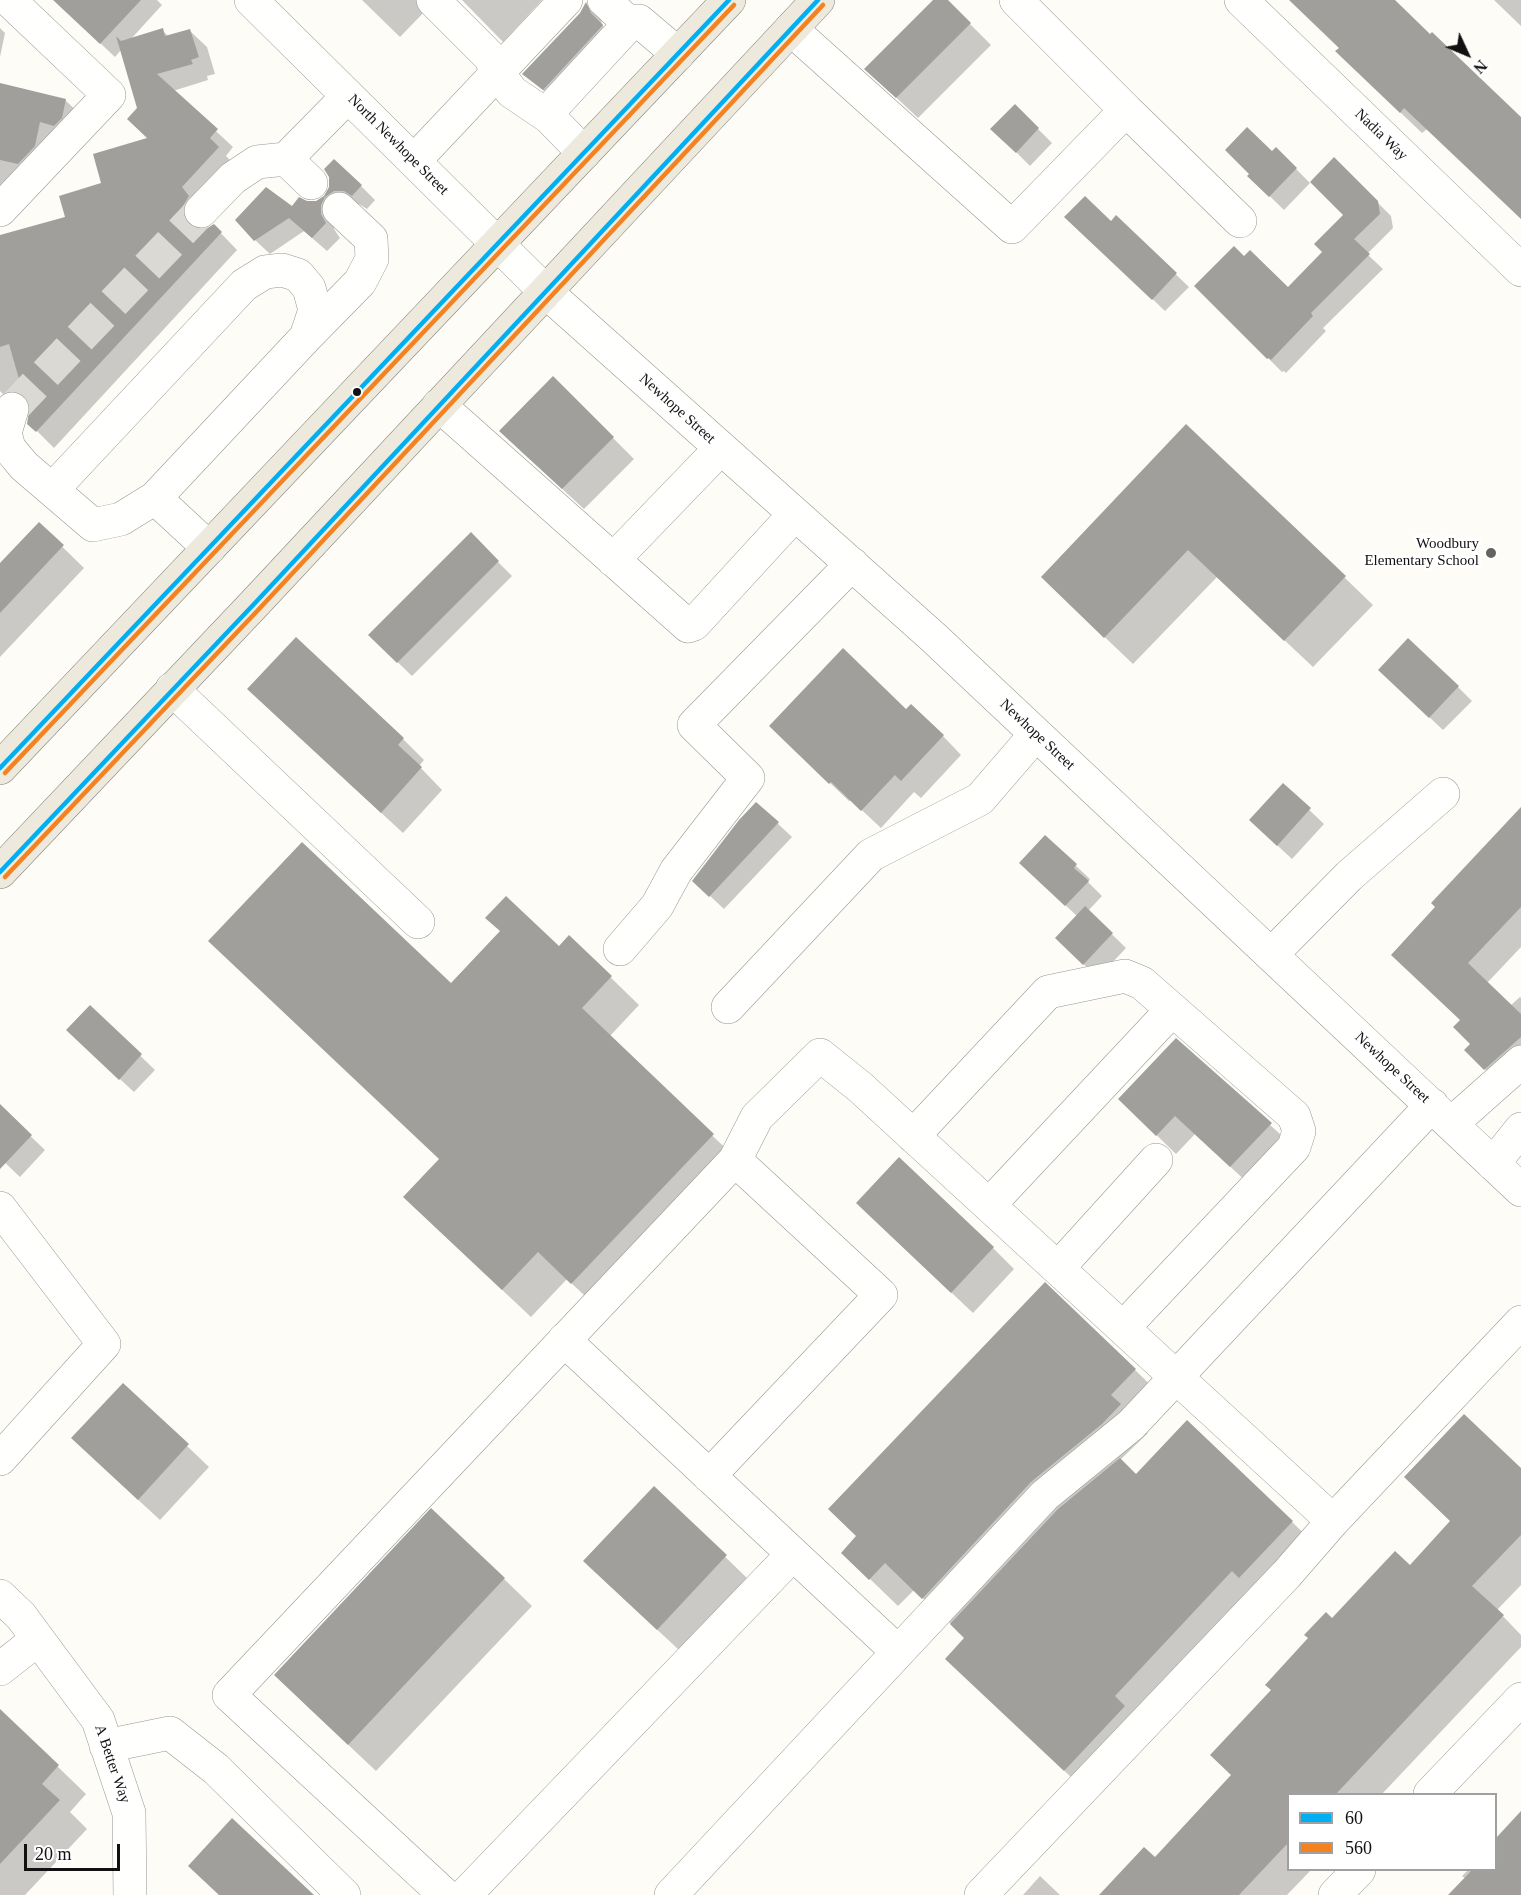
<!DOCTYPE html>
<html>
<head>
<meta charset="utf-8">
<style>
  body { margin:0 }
  #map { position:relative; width:1521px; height:1895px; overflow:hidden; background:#fdfcf7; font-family:Georgia,serif }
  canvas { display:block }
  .legend { position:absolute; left:1287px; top:1793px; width:210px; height:78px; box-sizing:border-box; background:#fff; border:2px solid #a0a0a0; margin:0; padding:8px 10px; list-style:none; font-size:18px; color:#111 }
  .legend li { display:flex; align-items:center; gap:12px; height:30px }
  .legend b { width:30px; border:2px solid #a0a0a0 }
  .north { position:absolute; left:1437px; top:24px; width:60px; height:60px; -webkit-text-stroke:4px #fff; paint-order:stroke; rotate:134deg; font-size:16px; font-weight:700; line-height:24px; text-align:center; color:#111 }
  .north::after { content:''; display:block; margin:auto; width:21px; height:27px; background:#111; clip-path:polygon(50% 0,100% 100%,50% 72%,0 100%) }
  .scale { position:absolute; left:24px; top:1844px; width:96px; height:27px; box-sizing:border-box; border:3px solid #111; border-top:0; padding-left:8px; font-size:18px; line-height:21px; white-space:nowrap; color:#111; -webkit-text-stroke:4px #fff; paint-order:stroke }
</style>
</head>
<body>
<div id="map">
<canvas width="1521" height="1895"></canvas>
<ul class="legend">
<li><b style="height:8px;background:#00aff2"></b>60</li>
<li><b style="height:8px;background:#f48221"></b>560</li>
</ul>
<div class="north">N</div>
<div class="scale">20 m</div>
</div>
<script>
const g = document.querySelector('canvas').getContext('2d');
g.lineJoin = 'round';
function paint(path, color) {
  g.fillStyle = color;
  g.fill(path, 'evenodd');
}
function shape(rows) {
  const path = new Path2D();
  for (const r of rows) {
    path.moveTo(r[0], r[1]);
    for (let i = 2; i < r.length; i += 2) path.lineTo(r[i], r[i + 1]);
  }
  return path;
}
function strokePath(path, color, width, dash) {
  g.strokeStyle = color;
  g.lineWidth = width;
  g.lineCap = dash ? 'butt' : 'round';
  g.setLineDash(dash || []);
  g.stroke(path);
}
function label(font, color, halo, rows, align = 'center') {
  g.font = font + ' Georgia,serif';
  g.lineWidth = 6;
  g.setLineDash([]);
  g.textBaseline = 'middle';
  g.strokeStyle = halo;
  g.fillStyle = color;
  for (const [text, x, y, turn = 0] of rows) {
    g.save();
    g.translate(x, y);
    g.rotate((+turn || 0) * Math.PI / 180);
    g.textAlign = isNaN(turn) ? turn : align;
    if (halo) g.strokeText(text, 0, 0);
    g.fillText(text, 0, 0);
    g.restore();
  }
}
paint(shape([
  [54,0,157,0,162,5,131,39,162,30,169,37,190,31,207,47,215,74,207,76,208,80,173,91,233,147,226,156,234,164,199,223,199,231,206,231,214,226,237,250,54,448,29,423,31,407,25,407,19,410,0,391,0,291,67,218,149,139,121,50,115,57],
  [362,0,422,0,429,7,400,37],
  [462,0,542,0,503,42],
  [935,0,946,0,991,45,918,118,866,69],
  [1290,0,1392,0,1521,119,1521,218,1427,129,1422,133,1359,73,1340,48],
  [1494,0,1521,0,1521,26],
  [586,4,600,18,604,28,558,103,524,74,581,14],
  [0,28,5,33,0,57],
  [0,84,65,100,80,114,0,212],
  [1015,106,1052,143,1030,166,993,129],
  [1276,149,1310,183,1284,210,1249,176],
  [1334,159,1391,216,1393,228,1367,254,1383,269,1323,328,1326,331,1286,373,1284,371,1282,372,1196,286,1244,258,1288,289,1324,252,1345,215],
  [361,186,375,200,367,209,359,204,349,204,334,220,334,229,340,238,327,251,304,231,270,254,255,240,292,208,307,203,316,203,325,197,331,187],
  [1116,217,1189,287,1165,311,1079,229,1111,223],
  [553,378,634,459,584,509,522,452],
  [1187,426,1373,605,1313,667,1217,577,1133,664,1071,605],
  [39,524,84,568,0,657,0,565],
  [471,535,512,576,412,676,384,649],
  [1394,684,1458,687,1472,701,1443,730],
  [270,710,403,739,424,760,419,766,442,790,403,833],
  [906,712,943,736,961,755,921,798,914,792,881,828,851,800,849,801,789,744],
  [1283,785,1324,824,1292,859,1265,834],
  [757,804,792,837,724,909,708,894],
  [1521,825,1521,947,1487,983,1510,1006,1520,997,1521,998,1521,1074,1504,1088,1466,1050,1472,1044,1462,1020,1412,974],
  [1045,837,1090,879,1088,882,1102,896,1088,911,1126,948,1098,978,1071,952,1077,916,1035,877],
  [569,937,639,1005,609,1037,741,1163,600,1310,567,1279,531,1317,433,1225,440,1160,451,985,559,948],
  [90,1007,155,1070,134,1092,82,1044],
  [1176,1040,1290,1143,1250,1185,1195,1134,1176,1154,1139,1118],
  [0,1107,45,1150,20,1177,0,1158],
  [879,1224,993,1248,1014,1269,973,1313],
  [1135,1370,1163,1397,1138,1423,1148,1433,1120,1460,1136,1476,1292,1522,1320,1549,1092,1797,975,1686,966,1638,914,1590,898,1606,843,1553],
  [123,1385,209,1467,160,1520,94,1459],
  [1521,1470,1521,1585,1497,1610,1521,1635,1521,1647,1382,1794,1288,1794,1288,1870,1311,1870,1287,1895,1101,1895,1155,1859,1233,1776,1273,1690,1332,1620,1410,1567],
  [654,1488,747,1578,679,1650,606,1582],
  [504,1579,532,1606,376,1771,304,1703],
  [0,1711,86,1794,70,1812,87,1829,25,1895,0,1895],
  [1521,1814,1521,1895,1451,1895,1466,1879,1462,1876,1468,1870,1496,1870,1496,1840],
  [1040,1876,1060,1895,1023,1895]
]), '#0003');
paint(shape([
  [53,0,141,0,100,44],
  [933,0,948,0,971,23,896,98,864,69],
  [1289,0,1395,0,1430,34,1432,32,1521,117,1521,219,1404,108,1400,113,1335,51,1339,48],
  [586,2,591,13,603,25,543,90,522,74,580,13],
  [163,28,165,36,190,29,199,57,191,60,193,64,157,74,218,129,210,138,219,147,182,187,189,196,183,206,183,217,188,225,196,229,206,229,214,224,222,232,36,432,27,424,30,404,25,396,16,391,21,386,9,344,0,347,0,235,65,217,59,196,101,183,93,154,147,138,127,119,137,108,116,36,121,41],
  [0,83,66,99,62,118,54,126,40,122,35,146,18,164,0,160],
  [1015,104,1039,128,1016,153,990,129],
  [1247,127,1272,151,1276,147,1297,168,1269,197,1247,176,1249,174,1225,150],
  [1334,157,1378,201,1380,214,1354,239,1370,254,1311,313,1313,316,1271,360,1269,358,1267,359,1194,286,1234,246,1244,256,1250,250,1288,287,1322,252,1314,244,1343,215,1310,182],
  [334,159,362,185,352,196,344,191,334,191,325,197,321,205,321,214,326,223,312,238,289,218,254,241,235,220,266,187,292,206,299,197,307,201,316,201,324,196,329,187,329,177,324,169],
  [1085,196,1111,221,1116,215,1177,273,1152,300,1064,217],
  [553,376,614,437,562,489,499,431],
  [1186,424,1346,576,1284,641,1188,550,1104,638,1041,577],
  [39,522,64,545,0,613,0,563],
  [471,532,499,561,397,663,368,635],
  [296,637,404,738,398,745,422,767,381,813,247,689],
  [1408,638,1459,686,1429,718,1378,670],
  [843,648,906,709,911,704,944,735,901,781,895,775,861,811,831,782,829,784,769,726],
  [1283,783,1311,808,1277,846,1249,820],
  [756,802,779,822,709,897,692,881,739,820],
  [1521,807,1521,907,1468,963,1521,1014,1521,1037,1484,1070,1464,1050,1470,1044,1453,1027,1460,1020,1391,955,1435,907,1431,903],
  [1045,835,1077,864,1074,868,1089,881,1065,906,1019,863],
  [302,842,451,983,500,931,485,918,506,896,559,946,569,935,612,976,582,1008,714,1134,571,1284,538,1252,502,1290,403,1197,439,1159,208,941],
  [1085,906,1113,933,1083,965,1055,938],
  [90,1005,142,1054,119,1080,66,1030],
  [1176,1038,1272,1123,1230,1167,1175,1116,1156,1136,1118,1099],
  [0,1104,32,1135,0,1169],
  [899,1157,994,1247,951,1293,856,1203],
  [1045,1282,1136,1369,1111,1395,1121,1404,1102,1424,1031,1482,922,1599,885,1563,869,1580,841,1553,856,1536,828,1509],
  [123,1383,189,1444,138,1500,71,1438],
  [1464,1414,1521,1468,1521,1535,1472,1586,1504,1615,1336,1794,1288,1794,1288,1843,1239,1895,1099,1895,1144,1847,1155,1857,1231,1775,1210,1755,1271,1690,1265,1685,1308,1638,1304,1635,1326,1612,1332,1618,1395,1551,1410,1565,1450,1521,1404,1477],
  [1187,1420,1293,1521,1239,1578,1232,1571,1115,1696,1125,1706,1064,1771,945,1659,964,1638,950,1624,1058,1509,1120,1458,1136,1474],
  [654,1486,727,1555,657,1630,583,1561],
  [431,1508,505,1578,348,1745,274,1675],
  [0,1709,59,1765,42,1784,60,1800,0,1864],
  [1521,1811,1521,1895,1448,1895,1473,1869,1496,1869,1496,1838],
  [232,1818,314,1895,219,1895,188,1866]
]), '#a19f9c');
strokePath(shape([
  [12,409,201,211]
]), '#dad9d4', 33, [33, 16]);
const minor = shape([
  [251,0,545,291,933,637,1521,1190],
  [433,0,490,57,497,72,512,92,549,117,584,153],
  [604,0,630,24],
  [1241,0,1521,270],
  [791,29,1012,227,1126,110,1016,0],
  [1126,110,1240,221],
  [549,117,548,112,632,21,639,21,678,54],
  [286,159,311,183],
  [414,161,566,0],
  [0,210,109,95,9,0],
  [201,211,233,178,257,162,286,159,348,96],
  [439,405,688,626,694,624,795,514],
  [12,409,5,433,9,448,24,466,93,525,121,519,155,498],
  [52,490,244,285,265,272,282,270,298,275,309,288,315,310,306,337],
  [209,548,155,498,306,337,360,282,372,259,371,239,339,209],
  [613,560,721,448],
  [172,689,418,922],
  [620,949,657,906,676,871,748,778,694,725,852,564],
  [1271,955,1349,876,1443,794],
  [728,1007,871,855,980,799,1036,734],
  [1451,1124,1521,1062],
  [913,1136,1048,992,1125,976,1142,983,1294,1116,1299,1131,1294,1147,1123,1328],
  [1493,1164,1521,1129],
  [989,1205,1172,1010],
  [0,1208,104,1344,0,1459],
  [1058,1268,1156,1160],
  [564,1340,898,1652],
  [709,1476,881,1295,735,1160],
  [0,1596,21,1616,98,1720,129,1813,130,1895],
  [0,1669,38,1639],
  [106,1746,170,1733,216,1769,344,1895],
  [1430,1794,1521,1699],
  [445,1895,229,1695,735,1160,757,1117,820,1055,860,1087,1333,1521,1521,1322],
  [465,1895,793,1554],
  [671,1895,1045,1495,1131,1425,1432,1105],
  [981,1895,1286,1575,1333,1521],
  [1335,1895,1359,1870]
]);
const major = shape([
  [0,768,729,0],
  [0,872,255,603,818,0]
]);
strokePath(minor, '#979795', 34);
strokePath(major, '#858482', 34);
strokePath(minor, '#fffffe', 33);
strokePath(major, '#ede9dc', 33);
strokePath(shape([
  [0,768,729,0],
  [0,872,255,603,818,0]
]), '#00aff2', 4.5);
strokePath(shape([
  [5,773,734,5],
  [5,877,260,608,823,5]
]), '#f48221', 4.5);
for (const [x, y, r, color] of [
  [357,392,5,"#111"],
  [1491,553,6,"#646362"]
]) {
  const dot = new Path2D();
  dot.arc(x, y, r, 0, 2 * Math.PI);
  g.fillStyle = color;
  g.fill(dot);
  strokePath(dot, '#fff', 2);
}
label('15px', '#111', '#fff', [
  ["Nadia Way",1381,135,44],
  ["North Newhope Street",398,145,45],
  ["Newhope Street",677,409,42],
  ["Newhope Street",1037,735,43],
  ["Newhope Street",1392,1068,43],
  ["A Better Way",112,1764,71]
]);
label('15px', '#111', '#fff', [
  ["Woodbury",1479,544],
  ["Elementary School",1479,561]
], 'right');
</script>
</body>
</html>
